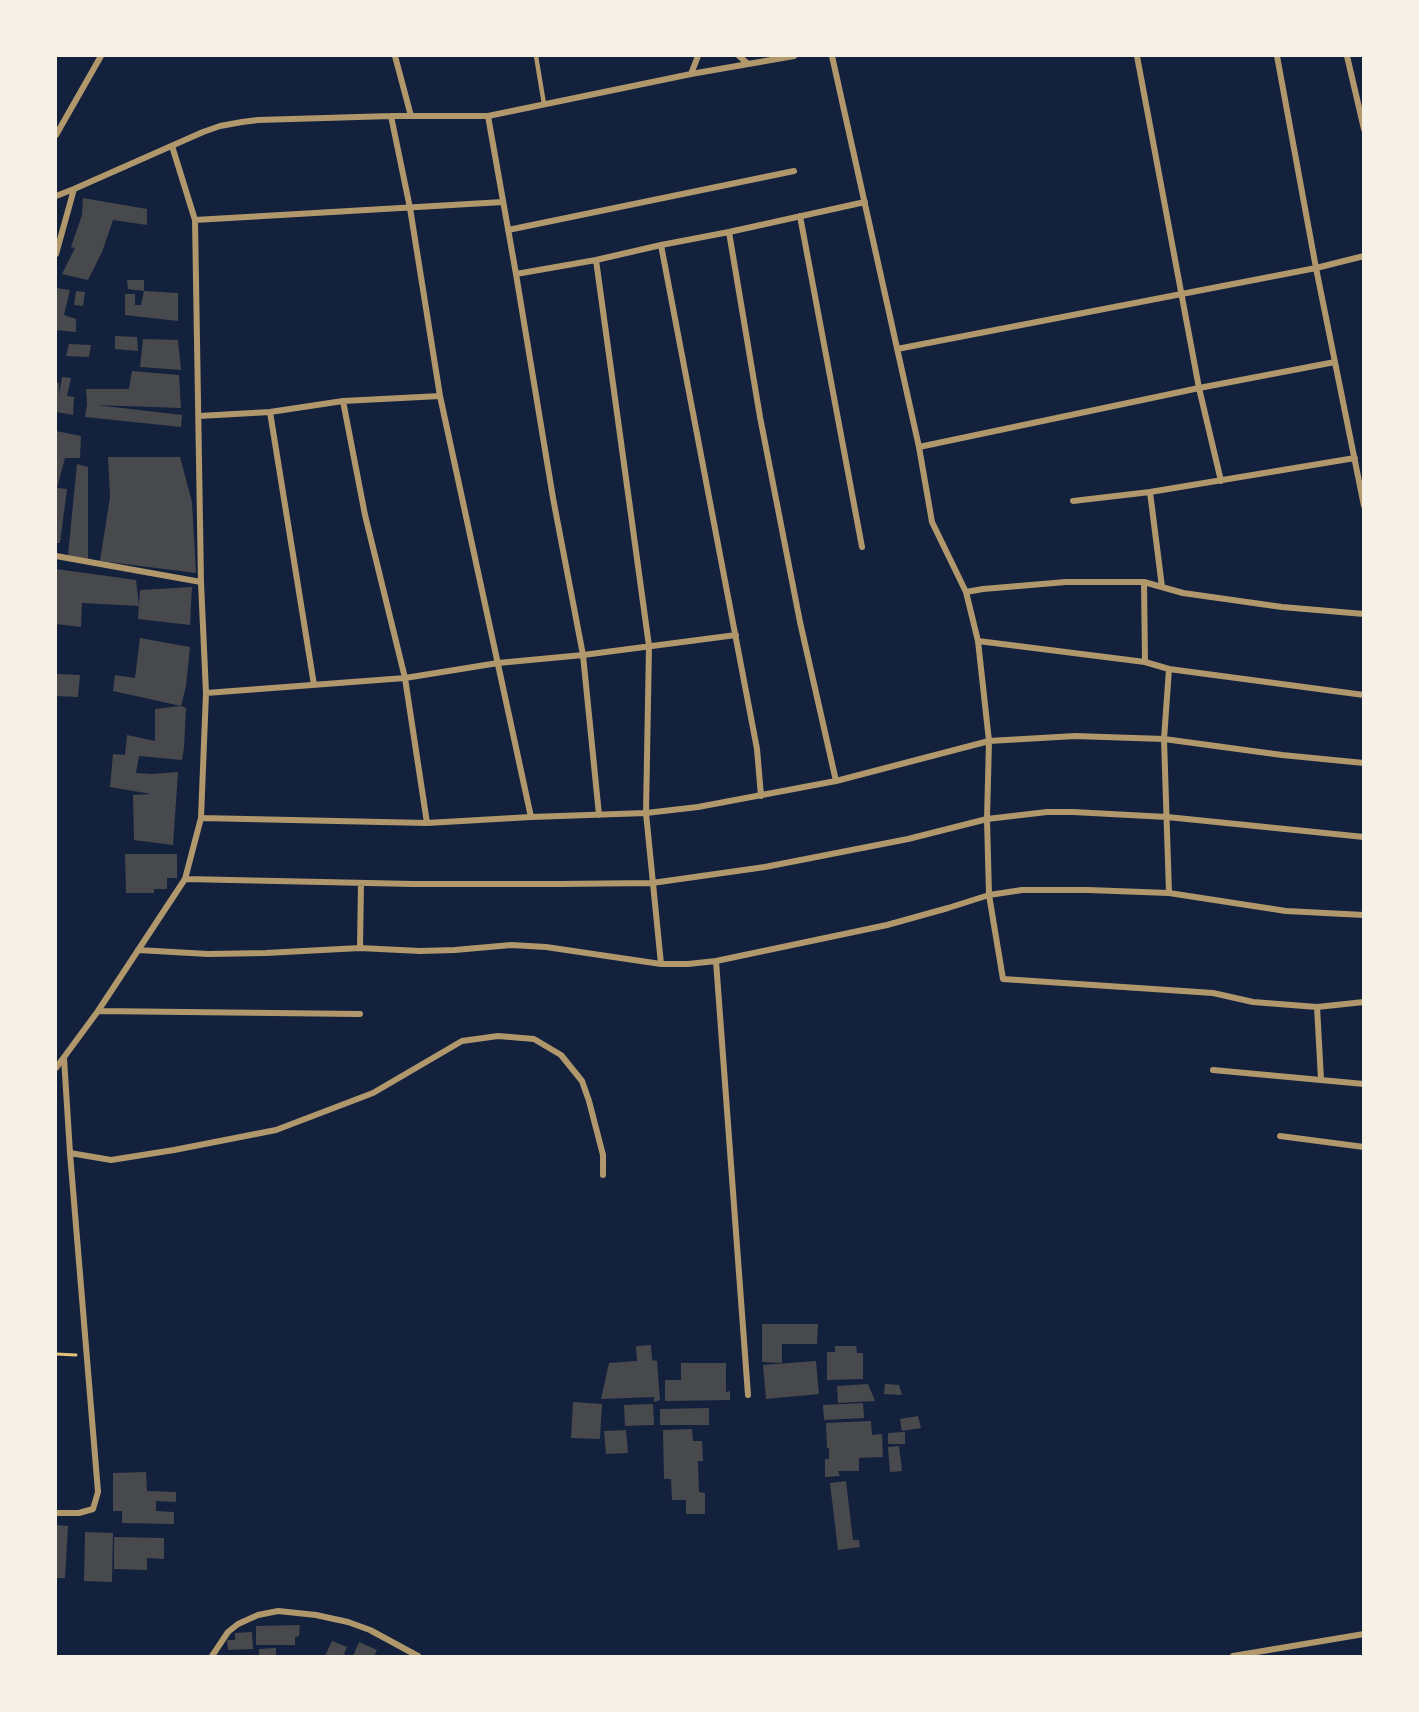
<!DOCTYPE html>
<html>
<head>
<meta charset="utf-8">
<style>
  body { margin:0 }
  #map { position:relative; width:1419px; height:1712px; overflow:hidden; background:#14213d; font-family:Montserrat,sans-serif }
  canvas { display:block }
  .frame { position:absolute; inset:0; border:57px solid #f6f1e7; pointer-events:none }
</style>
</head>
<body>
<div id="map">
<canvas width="1419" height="1712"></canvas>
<div class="frame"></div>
</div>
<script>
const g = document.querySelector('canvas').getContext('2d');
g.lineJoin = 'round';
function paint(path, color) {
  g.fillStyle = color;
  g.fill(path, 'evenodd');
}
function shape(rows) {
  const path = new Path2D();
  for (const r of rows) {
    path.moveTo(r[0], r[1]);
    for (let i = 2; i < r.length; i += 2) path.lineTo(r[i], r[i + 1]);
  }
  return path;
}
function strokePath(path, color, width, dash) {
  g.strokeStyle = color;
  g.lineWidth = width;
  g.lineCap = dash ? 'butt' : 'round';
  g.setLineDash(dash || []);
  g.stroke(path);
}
paint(shape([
  [83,198,147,209,147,225,113,220,102,252,88,280,62,274,75,248,71,247,82,215],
  [127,280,144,280,144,291,128,289],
  [56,288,70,290,64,315,76,319,76,332,56,330],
  [76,291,85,292,83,306,74,305],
  [144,291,178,293,178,321,125,315,125,294,135,294,135,305,141,305],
  [115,336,137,337,138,351,115,349],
  [143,339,178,340,181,370,140,367],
  [69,344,91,345,89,357,66,356],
  [132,371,179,375,181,408,96,405,182,415,181,427,85,417,87,404,86,389,129,389],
  [62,377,71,378,67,396,74,397,73,415,56,412,56,382,59,383,59,395],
  [56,431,81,436,80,458,65,458,57,488,67,489,60,543,56,543],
  [108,457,180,457,192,502,196,573,100,561,110,497],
  [77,464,88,467,88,560,68,555],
  [56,569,136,580,139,606,82,603,81,627,56,624],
  [192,587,190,625,138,619,140,590],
  [140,638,190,647,186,686,181,706,113,691,115,675,135,678],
  [56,674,80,675,78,697,56,696],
  [181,706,186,708,184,748,182,760,139,756,136,773,152,774,178,772,173,845,134,840,133,795,151,794,110,787,113,754,125,755,127,735,155,741,155,709],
  [125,854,177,854,177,878,167,878,167,889,154,889,154,893,126,893],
  [762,1324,818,1324,817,1344,782,1344,782,1363,762,1362],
  [651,1345,652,1360,657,1361,660,1400,654,1402,654,1397,601,1399,609,1363,637,1361,636,1346],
  [835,1346,856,1346,857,1353,863,1353,863,1379,827,1380,827,1352,835,1352],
  [816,1361,819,1394,766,1399,763,1365],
  [681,1363,726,1363,726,1392,730,1391,730,1400,665,1401,665,1380,681,1380],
  [868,1384,875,1401,838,1403,837,1386],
  [885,1384,899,1385,902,1395,884,1394],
  [573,1402,602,1404,600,1439,571,1438],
  [863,1403,864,1418,824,1420,823,1405],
  [653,1404,654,1425,625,1426,624,1405],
  [709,1408,709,1425,660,1425,660,1409],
  [918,1416,921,1428,902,1431,900,1419],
  [871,1421,872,1435,882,1434,883,1457,859,1458,859,1471,838,1471,840,1476,825,1477,825,1459,829,1459,829,1448,827,1448,826,1423],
  [692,1429,693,1441,702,1441,703,1461,698,1461,699,1492,705,1493,705,1514,686,1514,686,1500,672,1500,671,1479,664,1479,663,1430],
  [626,1430,628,1453,606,1454,604,1431],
  [905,1432,905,1444,888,1444,888,1433],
  [899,1446,902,1471,890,1472,888,1447],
  [146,1472,147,1491,176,1492,176,1502,156,1501,156,1511,174,1512,174,1524,122,1523,122,1511,113,1511,113,1473],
  [846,1481,853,1540,859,1540,860,1547,838,1550,830,1483],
  [56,1525,68,1526,65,1578,56,1578],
  [85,1532,113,1533,112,1582,84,1581],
  [114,1537,164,1538,164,1559,147,1558,147,1570,114,1569],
  [300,1625,299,1636,295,1637,295,1645,256,1645,256,1626],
  [252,1632,253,1649,228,1650,227,1640,235,1640,235,1633],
  [332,1641,347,1647,344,1654,348,1656,325,1656],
  [359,1642,377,1650,374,1656,353,1656],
  [276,1648,276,1656,259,1656,259,1649]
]), '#48494c');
strokePath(shape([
  [56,1354,76,1355]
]), '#e5c07b', 3);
strokePath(shape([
  [536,56,544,104]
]), '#b1986c', 4.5);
strokePath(shape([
  [395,56,411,116],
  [739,56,747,63],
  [832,56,919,447,932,522,966,592,978,641,989,741,987,819,989,895,1003,979,1213,993,1253,1002,1317,1007,1364,1002],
  [1137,56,1199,388,1221,481],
  [1277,56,1316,268,1364,506],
  [1347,56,1364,129],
  [691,74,698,56],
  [391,116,410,208,440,396,531,817],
  [488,116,516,274,553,498,583,655,599,815],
  [56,135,101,56],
  [56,196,74,189,203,132,220,126,242,122,258,120,391,116,488,116,691,74,794,56],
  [800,216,862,547],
  [195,220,503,202],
  [508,230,794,171],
  [729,232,760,417,800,622,836,781],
  [661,245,757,749,761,796],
  [56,254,74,189],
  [596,260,649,646,646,813,661,964],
  [516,274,596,260,661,245,729,232,865,202],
  [897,349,1316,268,1364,256],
  [343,401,365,515,405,678,427,823],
  [270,412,314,685],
  [199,416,270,412,343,401,440,396],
  [919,447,1199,388,1335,362],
  [1150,492,1162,587],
  [1073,501,1150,492,1355,458],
  [56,556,201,582],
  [1144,582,1145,662],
  [966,592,983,589,1066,582,1144,582,1183,593,1282,607,1364,614],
  [978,641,1145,662,1169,669,1364,695],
  [206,693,405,678,498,663,583,655,736,635],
  [201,818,427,823,531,817,646,813,698,807,836,781,989,741,1075,736,1164,739,1282,755,1364,763],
  [185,879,413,884,559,884,652,883,765,867,908,839,987,819,1047,812,1073,812,1167,817,1364,837],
  [1169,893,1164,739,1169,669],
  [360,948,361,883],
  [138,950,208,954,266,953,360,948,420,951,455,950,511,945,546,947,661,964,688,964,716,961,887,925,948,908,989,895,1022,890,1088,890,1169,893,1286,911,1364,915],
  [716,961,748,1395],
  [1317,1007,1321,1079],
  [98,1011,360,1014],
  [56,1068,98,1011,185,879,201,818,206,693,201,582,195,220,172,146],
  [1213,1070,1364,1084],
  [1280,1136,1364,1147],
  [70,1153,111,1160,174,1150,276,1130,373,1093,462,1041,498,1036,534,1039,561,1055,582,1081,589,1101,603,1155,603,1175],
  [56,1513,79,1513,93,1509,98,1492,70,1153,64,1058],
  [212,1656,228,1632,238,1624,258,1615,278,1611,316,1615,348,1622,370,1630,418,1656],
  [1233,1656,1364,1634]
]), '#b1986c', 6);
</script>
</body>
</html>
